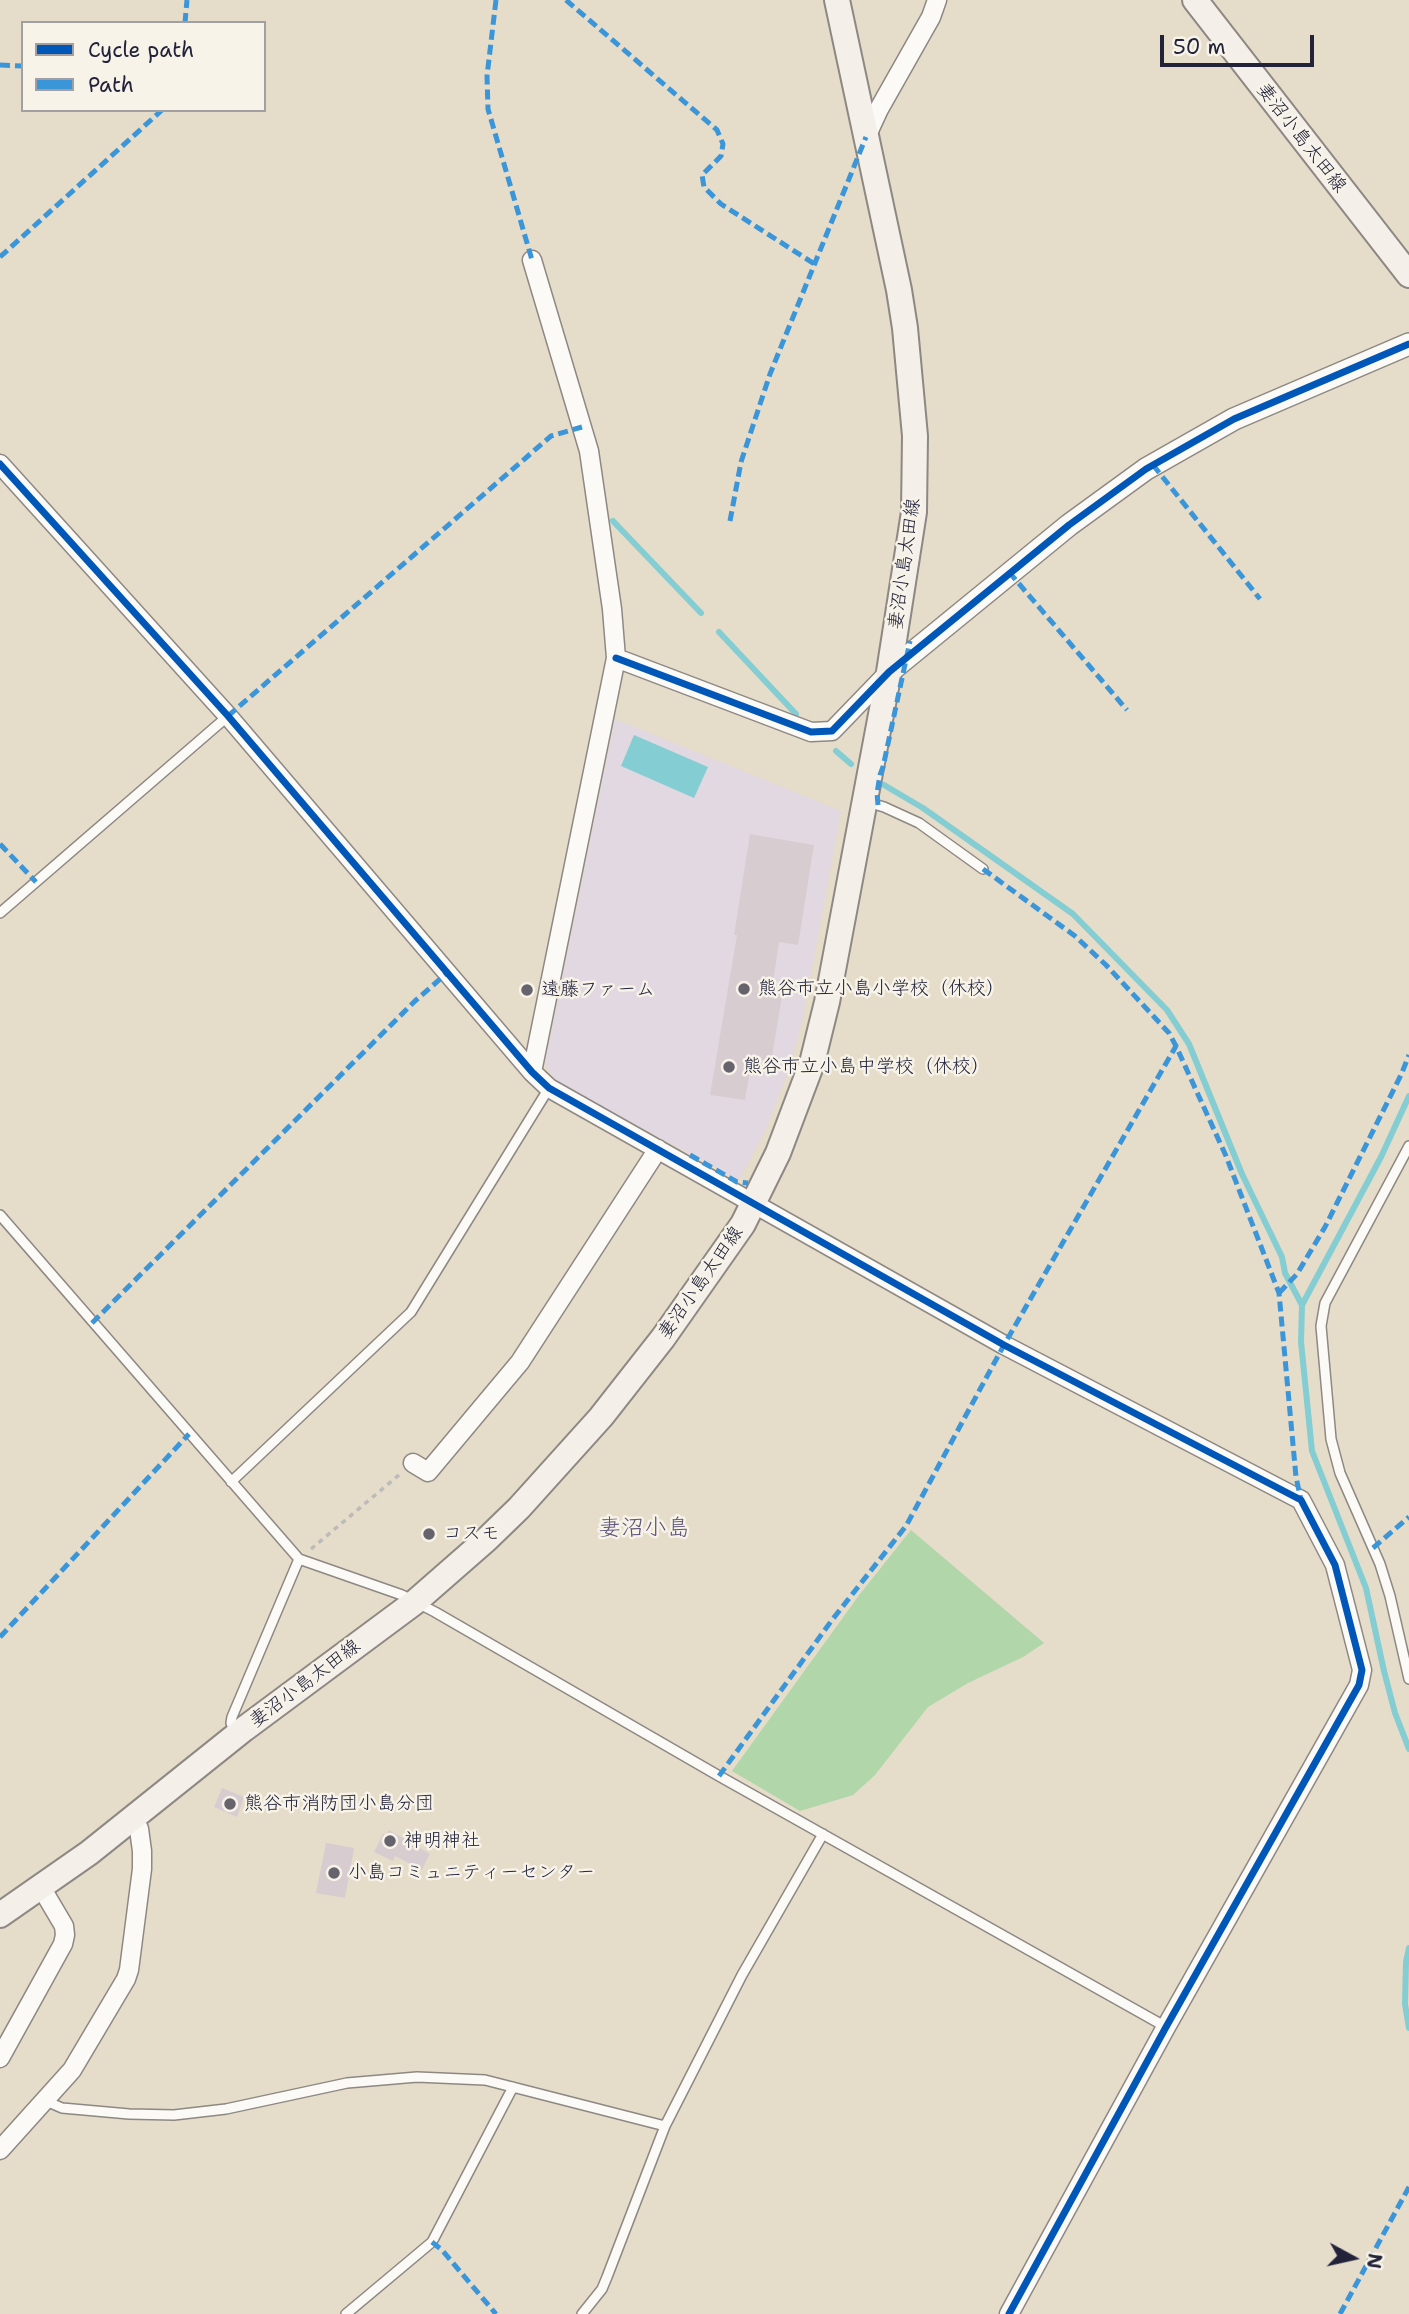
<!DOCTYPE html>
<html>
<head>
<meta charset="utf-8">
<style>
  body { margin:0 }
  #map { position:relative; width:1409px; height:2314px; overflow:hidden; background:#e5dcca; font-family:"Shantell Sans",sans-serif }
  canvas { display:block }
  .legend { position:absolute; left:21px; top:21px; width:245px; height:91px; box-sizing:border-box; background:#f7f3e8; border:2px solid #a29fa3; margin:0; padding:9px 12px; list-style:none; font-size:21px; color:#22223b }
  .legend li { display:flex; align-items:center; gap:14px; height:35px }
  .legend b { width:35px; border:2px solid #a29fa3 }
  .north { position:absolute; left:1318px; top:2223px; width:70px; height:70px; -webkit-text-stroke:5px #f7f3e8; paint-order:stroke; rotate:98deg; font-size:19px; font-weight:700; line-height:28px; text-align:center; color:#22223b }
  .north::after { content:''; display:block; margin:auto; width:24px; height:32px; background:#22223b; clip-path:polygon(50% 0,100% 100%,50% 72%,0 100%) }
  .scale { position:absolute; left:1160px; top:35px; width:154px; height:32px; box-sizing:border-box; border:4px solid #22223b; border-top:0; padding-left:9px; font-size:21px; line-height:24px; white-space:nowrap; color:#22223b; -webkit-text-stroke:5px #f7f3e8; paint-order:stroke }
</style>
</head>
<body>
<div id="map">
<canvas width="1409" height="2314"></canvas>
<ul class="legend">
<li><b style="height:9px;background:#0057b8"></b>Cycle path</li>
<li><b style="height:9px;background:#3b95d9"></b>Path</li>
</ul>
<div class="north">N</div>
<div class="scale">50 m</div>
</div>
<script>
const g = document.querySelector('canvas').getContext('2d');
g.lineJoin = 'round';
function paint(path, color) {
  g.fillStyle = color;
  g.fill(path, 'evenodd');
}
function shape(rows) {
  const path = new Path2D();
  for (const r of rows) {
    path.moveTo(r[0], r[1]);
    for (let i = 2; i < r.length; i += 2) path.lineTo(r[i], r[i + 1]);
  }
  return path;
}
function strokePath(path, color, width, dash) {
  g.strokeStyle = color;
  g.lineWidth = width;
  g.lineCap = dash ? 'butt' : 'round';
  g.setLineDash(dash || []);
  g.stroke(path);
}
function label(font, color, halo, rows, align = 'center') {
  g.font = font + ' "Shantell Sans","Klee One",sans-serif';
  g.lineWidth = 5;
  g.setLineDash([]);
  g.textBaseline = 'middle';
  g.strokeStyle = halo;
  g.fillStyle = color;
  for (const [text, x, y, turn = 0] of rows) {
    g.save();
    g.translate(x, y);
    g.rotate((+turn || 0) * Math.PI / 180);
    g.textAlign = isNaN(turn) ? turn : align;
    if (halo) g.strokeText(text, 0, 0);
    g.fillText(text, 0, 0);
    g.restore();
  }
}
paint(shape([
  [615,719,841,811,802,1021,791,1063,766,1129,739,1180,556,1082,545,1064]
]), '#e1d8e2');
paint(shape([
  [911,1530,1044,1643,1023,1657,968,1683,928,1707,875,1775,853,1795,800,1811,732,1771,860,1594]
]), '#b0d6aa');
paint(shape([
  [634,735,708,767,694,798,621,766]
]), '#84cdd2');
strokePath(shape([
  [613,521,701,613],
  [719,632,796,714],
  [836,751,851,764],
  [884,785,923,808,1073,914,1167,1010,1189,1044,1242,1174,1282,1257,1285,1273,1302,1305],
  [1409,1096,1381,1157,1302,1305,1301,1342,1312,1451,1366,1588,1384,1671,1395,1713,1409,1749],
  [1409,1948,1406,1962,1405,2004,1409,2028]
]), '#84cdd2', 6);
paint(shape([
  [750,834,814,845,798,945,779,942,772,988,783,990,770,1068,751,1065,745,1100,710,1095,737,935,734,935],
  [222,1788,244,1797,237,1817,214,1807],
  [389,1830,430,1854,422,1870,395,1856,393,1861,374,1852,383,1834,386,1835],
  [326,1843,354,1848,345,1898,316,1893]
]), '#d7cdd0');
const service = shape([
  [867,802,884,807,919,823,983,869],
  [0,913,228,716],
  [1409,1146,1325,1303,1321,1326,1331,1439,1340,1473,1380,1564,1390,1596,1409,1679],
  [0,1215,299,1559,402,1595,435,1612,719,1776,1166,2027],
  [231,1482,411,1312,549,1088],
  [236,1735,231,1723,232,1717,299,1559],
  [46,2101,62,2108,129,2114,174,2115,226,2109,347,2083,417,2077,485,2080,665,2126],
  [346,2314,432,2242,513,2087],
  [582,2314,602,2289,607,2277,665,2126,742,1975,823,1834]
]);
const minor = shape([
  [866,137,879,109,931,17,937,0],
  [0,464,228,716,532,1072,549,1088,1004,1345,1301,1500,1335,1565,1362,1670,1359,1685,1166,2027,1009,2314],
  [616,658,811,732,832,731,889,672],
  [532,1072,616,658,612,609,589,451,532,260],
  [413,1463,428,1472,520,1362,658,1149],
  [0,2058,63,1944,65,1935,64,1926,41,1887],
  [0,2150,72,2070,126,1979,129,1970,142,1869,142,1851,139,1829,133,1817]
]);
const tertiary = shape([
  [889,672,1069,525,1146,469,1234,419,1409,344]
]);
const secondary = shape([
  [1195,0,1409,275],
  [0,1915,89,1853,244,1729,415,1602,487,1539,519,1508,601,1417,663,1338,743,1224,778,1153,812,1063,827,1002,889,672,914,512,915,436,905,328,899,290,837,0]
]);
strokePath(service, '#8d8883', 12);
strokePath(minor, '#8d8883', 21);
strokePath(tertiary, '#8d8883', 24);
strokePath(secondary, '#8d8883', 28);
strokePath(shape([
  [311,1549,399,1475]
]), '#bcbaba', 3.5, [5, 5]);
strokePath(service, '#fbfaf7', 9);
strokePath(minor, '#fbfaf7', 18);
strokePath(tertiary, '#fbfaf7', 21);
strokePath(secondary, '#f4f0e9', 24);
strokePath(shape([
  [496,0,487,76,488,109,532,260],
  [566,0,717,130,723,144,721,156,702,175,704,187,721,204,816,265],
  [185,23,187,0],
  [0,65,23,66],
  [0,257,162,110],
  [1153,465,1260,599],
  [730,521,741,462,770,374,866,137],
  [1009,572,1127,710],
  [228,716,551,436,582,427],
  [878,805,877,793,880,775,883,767,910,641],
  [0,844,36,882],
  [983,869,1075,936,1106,965,1169,1033,1176,1046,1226,1156,1279,1293,1296,1477,1301,1500],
  [690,1155,737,1182,748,1183],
  [1279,1293,1297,1274,1325,1227,1401,1075,1409,1055],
  [92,1323,415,1001,447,973],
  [1373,1548,1409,1517],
  [0,1637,189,1434],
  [719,1776,832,1620,906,1526,1004,1345,1176,1046],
  [432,2242,442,2250,496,2314],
  [1340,2314,1409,2187]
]), '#3b95d9', 5, [10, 5]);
strokePath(shape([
  [0,464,228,716,532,1072,549,1088,1004,1345,1301,1500,1335,1565,1362,1670,1359,1685,1166,2027,1009,2314],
  [616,658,811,732,832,731,889,672,1069,525,1146,469,1234,419,1409,344]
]), '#0057b8', 7);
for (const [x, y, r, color] of [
  [744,989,7,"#66636d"],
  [527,990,7,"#66636d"],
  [729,1067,7,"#66636d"],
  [429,1534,7,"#66636d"],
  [230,1804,7,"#66636d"],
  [390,1841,7,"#66636d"],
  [334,1873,7,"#66636d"]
]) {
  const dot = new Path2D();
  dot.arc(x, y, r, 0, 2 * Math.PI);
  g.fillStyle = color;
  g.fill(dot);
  strokePath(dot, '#f7f3e8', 2.5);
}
label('19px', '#22223b', '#f7f3e8', [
  ["妻沼小島太田線",1301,138,52],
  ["妻沼小島太田線",905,564,-82],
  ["妻沼小島太田線",701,1283,-55],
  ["妻沼小島太田線",305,1684,-37]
]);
label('19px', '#22223b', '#f7f3e8', [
  ["熊谷市立小島小学校（休校）",758,989],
  ["遠藤ファーム",541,990],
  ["熊谷市立小島中学校（休校）",743,1067],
  ["コスモ",443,1534],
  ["熊谷市消防団小島分団",244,1804],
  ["神明神社",404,1841],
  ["小島コミュニティーセンター",348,1873]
], 'left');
label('23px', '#5e5278', '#f7f3e8', [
  ["妻沼小島",644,1529]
]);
</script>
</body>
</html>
